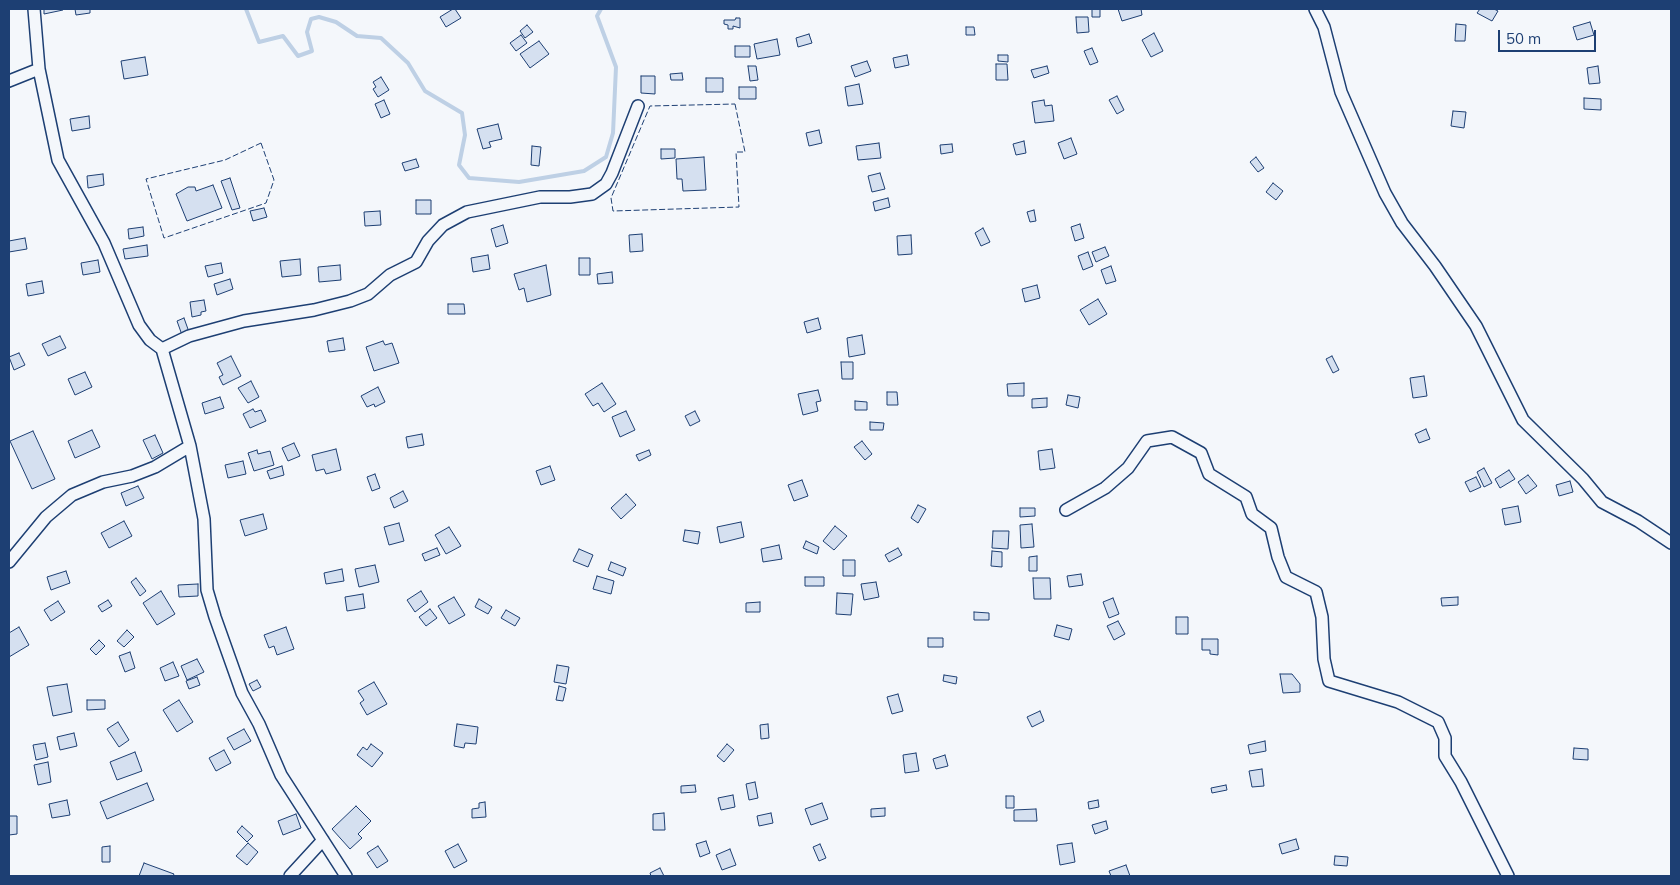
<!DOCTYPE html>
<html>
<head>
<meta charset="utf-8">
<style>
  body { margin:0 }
  #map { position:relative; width:1680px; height:885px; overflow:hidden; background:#f4f7fb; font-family:Mulish,sans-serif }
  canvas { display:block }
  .frame { position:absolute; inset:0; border:10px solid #1d3f73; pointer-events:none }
  .scale { position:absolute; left:1498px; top:30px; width:98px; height:22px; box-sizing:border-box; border:2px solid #1d3f73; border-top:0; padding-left:6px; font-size:15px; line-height:18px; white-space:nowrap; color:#1d3f73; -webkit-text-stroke:4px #f4f7fb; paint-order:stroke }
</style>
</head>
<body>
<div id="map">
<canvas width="1680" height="885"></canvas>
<div class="frame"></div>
<div class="scale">50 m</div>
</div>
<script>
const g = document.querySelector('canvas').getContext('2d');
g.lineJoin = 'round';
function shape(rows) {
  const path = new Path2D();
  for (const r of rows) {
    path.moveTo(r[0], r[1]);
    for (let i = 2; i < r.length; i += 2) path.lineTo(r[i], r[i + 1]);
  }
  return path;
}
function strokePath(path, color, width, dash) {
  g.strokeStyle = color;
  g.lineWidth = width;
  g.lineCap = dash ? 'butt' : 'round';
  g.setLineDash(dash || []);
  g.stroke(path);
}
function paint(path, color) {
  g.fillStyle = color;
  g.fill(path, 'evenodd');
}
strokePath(shape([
  [246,9,259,42,283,36,298,56,312,51,307,32,311,19,319,17,336,22,357,36,381,38,408,63,425,91,462,113,465,135,459,165,469,178,519,182,584,171,606,157,613,133,616,67,597,16,601,9]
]), '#bed0e5', 4);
const building = shape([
  [44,9,63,9,63,10,44,14,44,9],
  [75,9,90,9,90,13,76,15,75,9],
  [453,9,455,9,461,18,446,27,440,17,453,9],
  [1092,9,1100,9,1100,17,1092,17,1092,9],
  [1118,9,1141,9,1142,15,1122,21,1118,9],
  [1480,9,1494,9,1498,11,1492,21,1477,13,1480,9],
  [1076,17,1088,17,1089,32,1077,33,1076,17],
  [736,18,740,18,740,28,733,26,733,29,728,29,728,25,724,24,724,20,735,20,736,18],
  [1590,22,1594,35,1577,40,1573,27,1590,22],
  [1456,24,1466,25,1465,41,1455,41,1456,24],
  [527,25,533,32,525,38,520,31,527,25],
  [966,27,974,27,975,35,966,35,966,27],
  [1154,33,1163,51,1151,57,1142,40,1154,33],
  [809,34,812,43,798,47,796,38,809,34],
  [521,35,527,43,516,51,510,43,521,35],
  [777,39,780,55,757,59,754,44,777,39],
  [539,41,549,54,530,68,520,54,539,41],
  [735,46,750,46,750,57,735,57,735,46],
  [1092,48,1098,62,1090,65,1084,51,1092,48],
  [907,55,909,65,895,68,893,58,907,55],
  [998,55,1008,55,1008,62,998,61,998,55],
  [145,57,148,75,124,79,121,61,145,57],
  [867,61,871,71,855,77,851,66,867,61],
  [996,64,1007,64,1008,80,996,80,996,64],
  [748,66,756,66,758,80,750,81,748,66],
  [1047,66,1049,73,1034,78,1031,70,1047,66],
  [1598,66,1600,83,1589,84,1587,68,1598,66],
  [682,73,683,80,671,80,670,74,682,73],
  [641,76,655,76,655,94,641,93,641,76],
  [381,77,389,90,378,97,373,89,376,87,373,82,381,77],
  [706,78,723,78,723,92,706,92,706,78],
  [859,84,863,104,848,106,845,87,859,84],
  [739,87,756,87,756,99,739,99,739,87],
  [1117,96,1124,110,1117,114,1109,100,1117,96],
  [1584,98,1601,99,1601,110,1584,109,1584,98],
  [384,100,390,114,381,118,375,104,384,100],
  [1044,100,1045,106,1052,105,1054,121,1035,123,1032,102,1044,100],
  [1453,111,1466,112,1464,128,1451,126,1453,111],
  [89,116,90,128,72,131,70,119,89,116],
  [498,124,502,139,489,142,491,147,483,149,477,129,498,124],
  [819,130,822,143,809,146,806,133,819,130],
  [1071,138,1077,154,1064,159,1058,143,1071,138],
  [1024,141,1026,153,1016,155,1013,144,1024,141],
  [879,143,881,158,858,160,856,146,879,143],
  [952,144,953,152,941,154,940,145,952,144],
  [532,146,541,147,539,166,531,165,532,146],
  [661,149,675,149,675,158,661,159,661,149],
  [704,157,706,190,683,191,682,179,677,179,676,159,704,157],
  [1256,157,1264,168,1258,172,1250,162,1256,157],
  [416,159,419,167,405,171,402,163,416,159],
  [880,173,885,189,872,192,868,176,880,173],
  [103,174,104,185,88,188,87,176,103,174],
  [230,178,240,208,232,210,221,181,230,178],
  [1273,183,1283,191,1276,200,1266,192,1273,183],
  [213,185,222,208,187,221,176,194,188,187,195,187,196,191,213,185],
  [888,198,890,207,875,211,873,202,888,198],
  [416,200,431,200,431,214,416,214,416,200],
  [264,208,267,217,253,221,250,211,264,208],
  [1034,210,1036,221,1030,222,1027,212,1034,210],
  [380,211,381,225,365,226,364,212,380,211],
  [1080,224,1084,238,1075,241,1071,227,1080,224],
  [503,225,508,243,496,247,491,229,503,225],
  [143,227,144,236,129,239,128,229,143,227],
  [983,228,990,242,981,246,975,233,983,228],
  [642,234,643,251,630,252,629,235,642,234],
  [911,235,912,254,898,255,897,236,911,235],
  [25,238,27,249,9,252,9,241,25,238],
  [147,245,148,256,125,259,123,249,147,245],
  [1105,247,1109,256,1096,262,1092,252,1105,247],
  [1088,252,1093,266,1083,270,1078,256,1088,252],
  [488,255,490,269,473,272,471,258,488,255],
  [579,258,590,258,590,275,579,275,579,258],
  [300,259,301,275,282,277,280,261,300,259],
  [98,260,100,272,83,275,81,263,98,260],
  [221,263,223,273,208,277,205,266,221,263],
  [340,265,341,280,319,282,318,267,340,265],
  [546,265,551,295,527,302,524,288,519,290,514,274,546,265],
  [1111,266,1116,281,1106,284,1101,270,1111,266],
  [612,272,613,283,598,284,597,274,612,272],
  [230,279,233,289,217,295,214,284,230,279],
  [42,281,44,293,28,296,26,284,42,281],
  [1037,285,1040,298,1025,302,1022,289,1037,285],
  [1098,299,1107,314,1089,325,1080,310,1098,299],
  [204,300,206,311,201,312,201,315,192,317,190,302,204,300],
  [448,304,464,304,465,314,448,314,448,304],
  [184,318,189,332,182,335,177,321,184,318],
  [818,318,821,329,807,333,804,322,818,318],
  [862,335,865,354,849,357,847,338,862,335],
  [60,336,66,348,48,356,42,344,60,336],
  [343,338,345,350,329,352,327,341,343,338],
  [383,341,385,345,392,343,399,363,374,371,366,347,383,341],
  [19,353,25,365,14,370,9,357,19,353],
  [231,356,241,376,223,385,219,377,223,375,217,363,231,356],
  [1332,356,1339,370,1333,373,1326,359,1332,356],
  [841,362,853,362,853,379,842,379,841,362],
  [85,372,92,387,75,395,68,379,85,372],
  [1424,376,1427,396,1413,398,1410,378,1424,376],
  [251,381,259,397,248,403,238,388,251,381],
  [602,383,616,404,604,412,598,403,593,406,585,394,602,383],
  [1024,383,1024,396,1008,396,1007,384,1024,383],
  [378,387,385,402,375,407,374,404,367,407,361,396,378,387],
  [818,390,821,401,816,402,818,411,803,415,798,394,818,390],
  [887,392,897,392,898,405,887,405,887,392],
  [1068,395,1080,397,1078,408,1066,405,1068,395],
  [220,397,224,408,205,414,202,403,220,397],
  [1047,398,1047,407,1032,408,1032,399,1047,398],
  [855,401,867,402,867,410,855,410,855,401],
  [253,409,255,412,261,410,266,421,250,428,243,414,253,409],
  [626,411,635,430,620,437,612,417,626,411],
  [695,411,700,421,690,426,685,416,695,411],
  [870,422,884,423,883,430,870,430,870,422],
  [1426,429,1430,439,1419,443,1415,434,1426,429],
  [92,430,100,447,75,458,68,441,92,430],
  [33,431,55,479,32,489,10,441,33,431],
  [422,434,424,445,408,448,406,437,422,434],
  [155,435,163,453,152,459,143,440,155,435],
  [862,441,872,454,865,460,854,447,862,441],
  [294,443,300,456,288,461,282,448,294,443],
  [336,449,341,470,326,474,324,469,316,471,312,455,336,449],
  [1052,449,1055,468,1040,470,1038,451,1052,449],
  [257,450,258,454,270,451,274,465,254,471,248,453,257,450],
  [649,450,651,455,639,461,636,455,649,450],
  [243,461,246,474,228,478,225,465,243,461],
  [282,466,284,475,270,479,267,471,282,466],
  [550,466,555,480,541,485,536,471,550,466],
  [1484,468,1492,483,1484,487,1477,472,1484,468],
  [1509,470,1515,479,1500,488,1495,479,1509,470],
  [375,474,380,488,372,491,367,477,375,474],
  [1528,475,1537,486,1526,494,1518,482,1528,475],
  [1476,477,1481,487,1470,492,1465,482,1476,477],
  [802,480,808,496,794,501,788,485,802,480],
  [1570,481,1573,492,1559,496,1556,485,1570,481],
  [138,486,144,498,126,506,121,493,138,486],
  [403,491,408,501,394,508,390,498,403,491],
  [626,494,636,505,621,519,611,508,626,494],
  [918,505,926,509,918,523,911,518,918,505],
  [1518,506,1521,522,1505,525,1502,509,1518,506],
  [1020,508,1035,508,1035,516,1020,517,1020,508],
  [263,514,267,529,245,536,240,520,263,514],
  [124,521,132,536,109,548,101,533,124,521],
  [741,522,744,537,720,543,717,527,741,522],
  [399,523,404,541,389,545,384,527,399,523],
  [1032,524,1034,547,1021,548,1020,525,1032,524],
  [835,526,847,536,834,550,823,541,835,526],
  [449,527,461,546,446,554,435,535,449,527],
  [685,530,700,532,698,544,683,541,685,530],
  [993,531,1009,531,1008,549,992,548,993,531],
  [806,541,819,547,817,554,803,548,806,541],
  [779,545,782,559,763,562,761,549,779,545],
  [437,548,440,555,425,561,422,554,437,548],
  [898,548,902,555,889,562,885,555,898,548],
  [579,549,593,555,588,567,573,561,579,549],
  [992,551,1002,552,1002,567,991,566,992,551],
  [1037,556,1037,571,1029,571,1029,557,1037,556],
  [843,560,855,560,855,576,843,576,843,560],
  [611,562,626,568,623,576,608,570,611,562],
  [375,565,379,582,359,587,355,569,375,565],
  [342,569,344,581,326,584,324,573,342,569],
  [66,571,70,583,51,590,47,577,66,571],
  [1081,574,1083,585,1069,587,1067,576,1081,574],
  [597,576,614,581,611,594,593,589,597,576],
  [805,577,824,577,824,586,805,586,805,577],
  [136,578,146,591,140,596,131,582,136,578],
  [1033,578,1050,578,1051,599,1034,599,1033,578],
  [876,582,879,597,864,600,861,584,876,582],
  [198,584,198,596,179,597,178,585,198,584],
  [161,591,175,614,157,625,143,603,161,591],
  [421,591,428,602,415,612,407,600,421,591],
  [837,593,853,594,851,615,836,614,837,593],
  [363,594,365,608,347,611,345,597,363,594],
  [454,597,465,615,449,624,438,606,454,597],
  [1458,597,1458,605,1442,606,1441,598,1458,597],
  [1113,598,1119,614,1109,618,1103,602,1113,598],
  [479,599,492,607,488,614,475,607,479,599],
  [108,600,112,606,102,612,98,606,108,600],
  [58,601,65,612,51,621,44,610,58,601],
  [760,602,760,612,746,612,746,603,760,602],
  [430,609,437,618,426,626,419,617,430,609],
  [506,610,520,618,515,626,501,618,506,610],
  [974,612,989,613,989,620,974,620,974,612],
  [1176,617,1188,617,1188,634,1176,634,1176,617],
  [1118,621,1125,634,1114,640,1107,626,1118,621],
  [1057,625,1072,629,1069,640,1054,636,1057,625],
  [19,627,29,645,9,657,9,633,19,627],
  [286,627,294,649,277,655,274,646,269,648,264,635,286,627],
  [127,630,134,637,124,647,117,641,127,630],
  [928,638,943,638,943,647,928,647,928,638],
  [1202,639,1218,639,1218,655,1210,654,1210,650,1202,650,1202,639],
  [99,640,105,646,96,655,90,649,99,640],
  [130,652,135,668,125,672,119,656,130,652],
  [197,659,204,672,187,680,181,666,197,659],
  [173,662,179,676,165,681,160,668,173,662],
  [557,665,569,667,566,684,554,682,557,665],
  [1280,674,1292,674,1300,684,1300,692,1283,693,1280,674],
  [944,675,957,677,956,684,943,681,944,675],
  [197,677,200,685,189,689,186,681,197,677],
  [257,680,261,687,253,691,249,684,257,680],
  [374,682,387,704,367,715,360,703,364,700,358,691,374,682],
  [67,684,72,712,53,716,47,687,67,684],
  [559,686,566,688,563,701,556,700,559,686],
  [898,694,903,711,892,714,887,697,898,694],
  [87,700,105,700,105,709,87,710,87,700],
  [179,700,193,722,177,732,163,710,179,700],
  [1040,711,1044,721,1032,727,1027,717,1040,711],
  [118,722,129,740,119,747,107,729,118,722],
  [457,724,478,727,476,744,465,743,464,748,454,746,457,724],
  [768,724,769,738,761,739,760,725,768,724],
  [244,729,251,741,234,750,227,738,244,729],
  [74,733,77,746,60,750,57,737,74,733],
  [1265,741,1266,751,1250,754,1248,745,1265,741],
  [45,743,48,757,36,760,33,745,45,743],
  [371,744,383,753,372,767,357,755,363,747,367,750,371,744],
  [727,744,734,750,724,762,717,756,727,744],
  [1574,748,1588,749,1588,760,1573,759,1574,748],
  [224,750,231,763,216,771,209,758,224,750],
  [135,752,142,771,117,780,110,762,135,752],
  [916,753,919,771,905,773,903,755,916,753],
  [945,755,948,766,936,769,933,759,945,755],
  [48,762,51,782,38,785,34,765,48,762],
  [1262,769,1264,786,1252,787,1249,771,1262,769],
  [755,782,758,798,749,800,746,784,755,782],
  [147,783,154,800,107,819,100,802,147,783],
  [695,785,696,792,681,793,681,786,695,785],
  [1226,785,1227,790,1212,793,1211,788,1226,785],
  [733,795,735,807,721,810,718,798,733,795],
  [1006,796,1014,796,1014,808,1006,808,1006,796],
  [67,800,70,815,52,818,49,804,67,800],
  [1098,800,1099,807,1089,809,1088,802,1098,800],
  [485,802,486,817,472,818,472,809,479,808,479,803,485,802],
  [822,803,828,819,811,825,805,809,822,803],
  [356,806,371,821,358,834,362,838,350,849,332,829,356,806],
  [885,808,885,816,871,817,871,809,885,808],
  [1036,809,1037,821,1014,821,1014,810,1036,809],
  [664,813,665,830,653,830,653,814,664,813],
  [771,813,773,823,759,826,757,816,771,813],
  [296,814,301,828,283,835,278,821,296,814],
  [9,816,17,816,17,834,9,835,9,816],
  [1106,821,1108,829,1095,834,1092,825,1106,821],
  [242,826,253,836,247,842,237,832,242,826],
  [1296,839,1299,849,1282,854,1279,844,1296,839],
  [706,841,710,853,700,857,696,844,706,841],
  [248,843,258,852,247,865,236,856,248,843],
  [1072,843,1075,862,1060,865,1057,845,1072,843],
  [458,844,467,861,454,868,445,851,458,844],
  [820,844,826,858,819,861,813,847,820,844],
  [110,846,110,862,102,862,102,847,110,846],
  [378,846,388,861,377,868,367,853,378,846],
  [730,849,736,865,722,870,716,855,730,849],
  [1335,856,1348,857,1347,866,1334,865,1335,856],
  [144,863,174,874,173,876,139,876,144,863],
  [1126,865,1130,876,1111,876,1109,871,1126,865],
  [660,868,664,876,651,876,650,873,660,868]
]);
paint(building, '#d5e0f0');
strokePath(building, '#1d3f73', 1);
const street = shape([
  [34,9,39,69,58,160,104,243,139,325,150,340,162,349],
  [1315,9,1324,27,1341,92,1385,193,1402,223,1435,266,1476,326,1523,420,1583,479,1602,502,1638,521,1671,543],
  [9,81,39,69],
  [1066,510,1105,488,1128,468,1147,441,1172,437,1201,453,1209,474,1246,497,1252,514,1271,528,1278,557,1286,577,1316,592,1322,617,1324,659,1329,681,1398,702,1438,722,1445,738,1445,756,1461,782,1508,876],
  [9,562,46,517,72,495,103,482,132,476,155,467,190,446],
  [290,876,323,840],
  [346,876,281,775,259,724,242,693,215,617,207,590,204,519,190,446,162,349,189,336,244,321,314,310,350,301,368,294,390,275,416,262,428,241,443,225,467,212,540,197,570,197,592,194,606,184,612,173,638,106]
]);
strokePath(street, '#1d3f73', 14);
strokePath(street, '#f4f7fb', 11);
strokePath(shape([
  [735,104,745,152,736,152,739,207,613,211,611,198,650,106,735,104],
  [261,143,274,180,266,203,164,238,146,179,225,160,261,143]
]), '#1d3f73', 1, [6, 2.5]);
</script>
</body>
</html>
